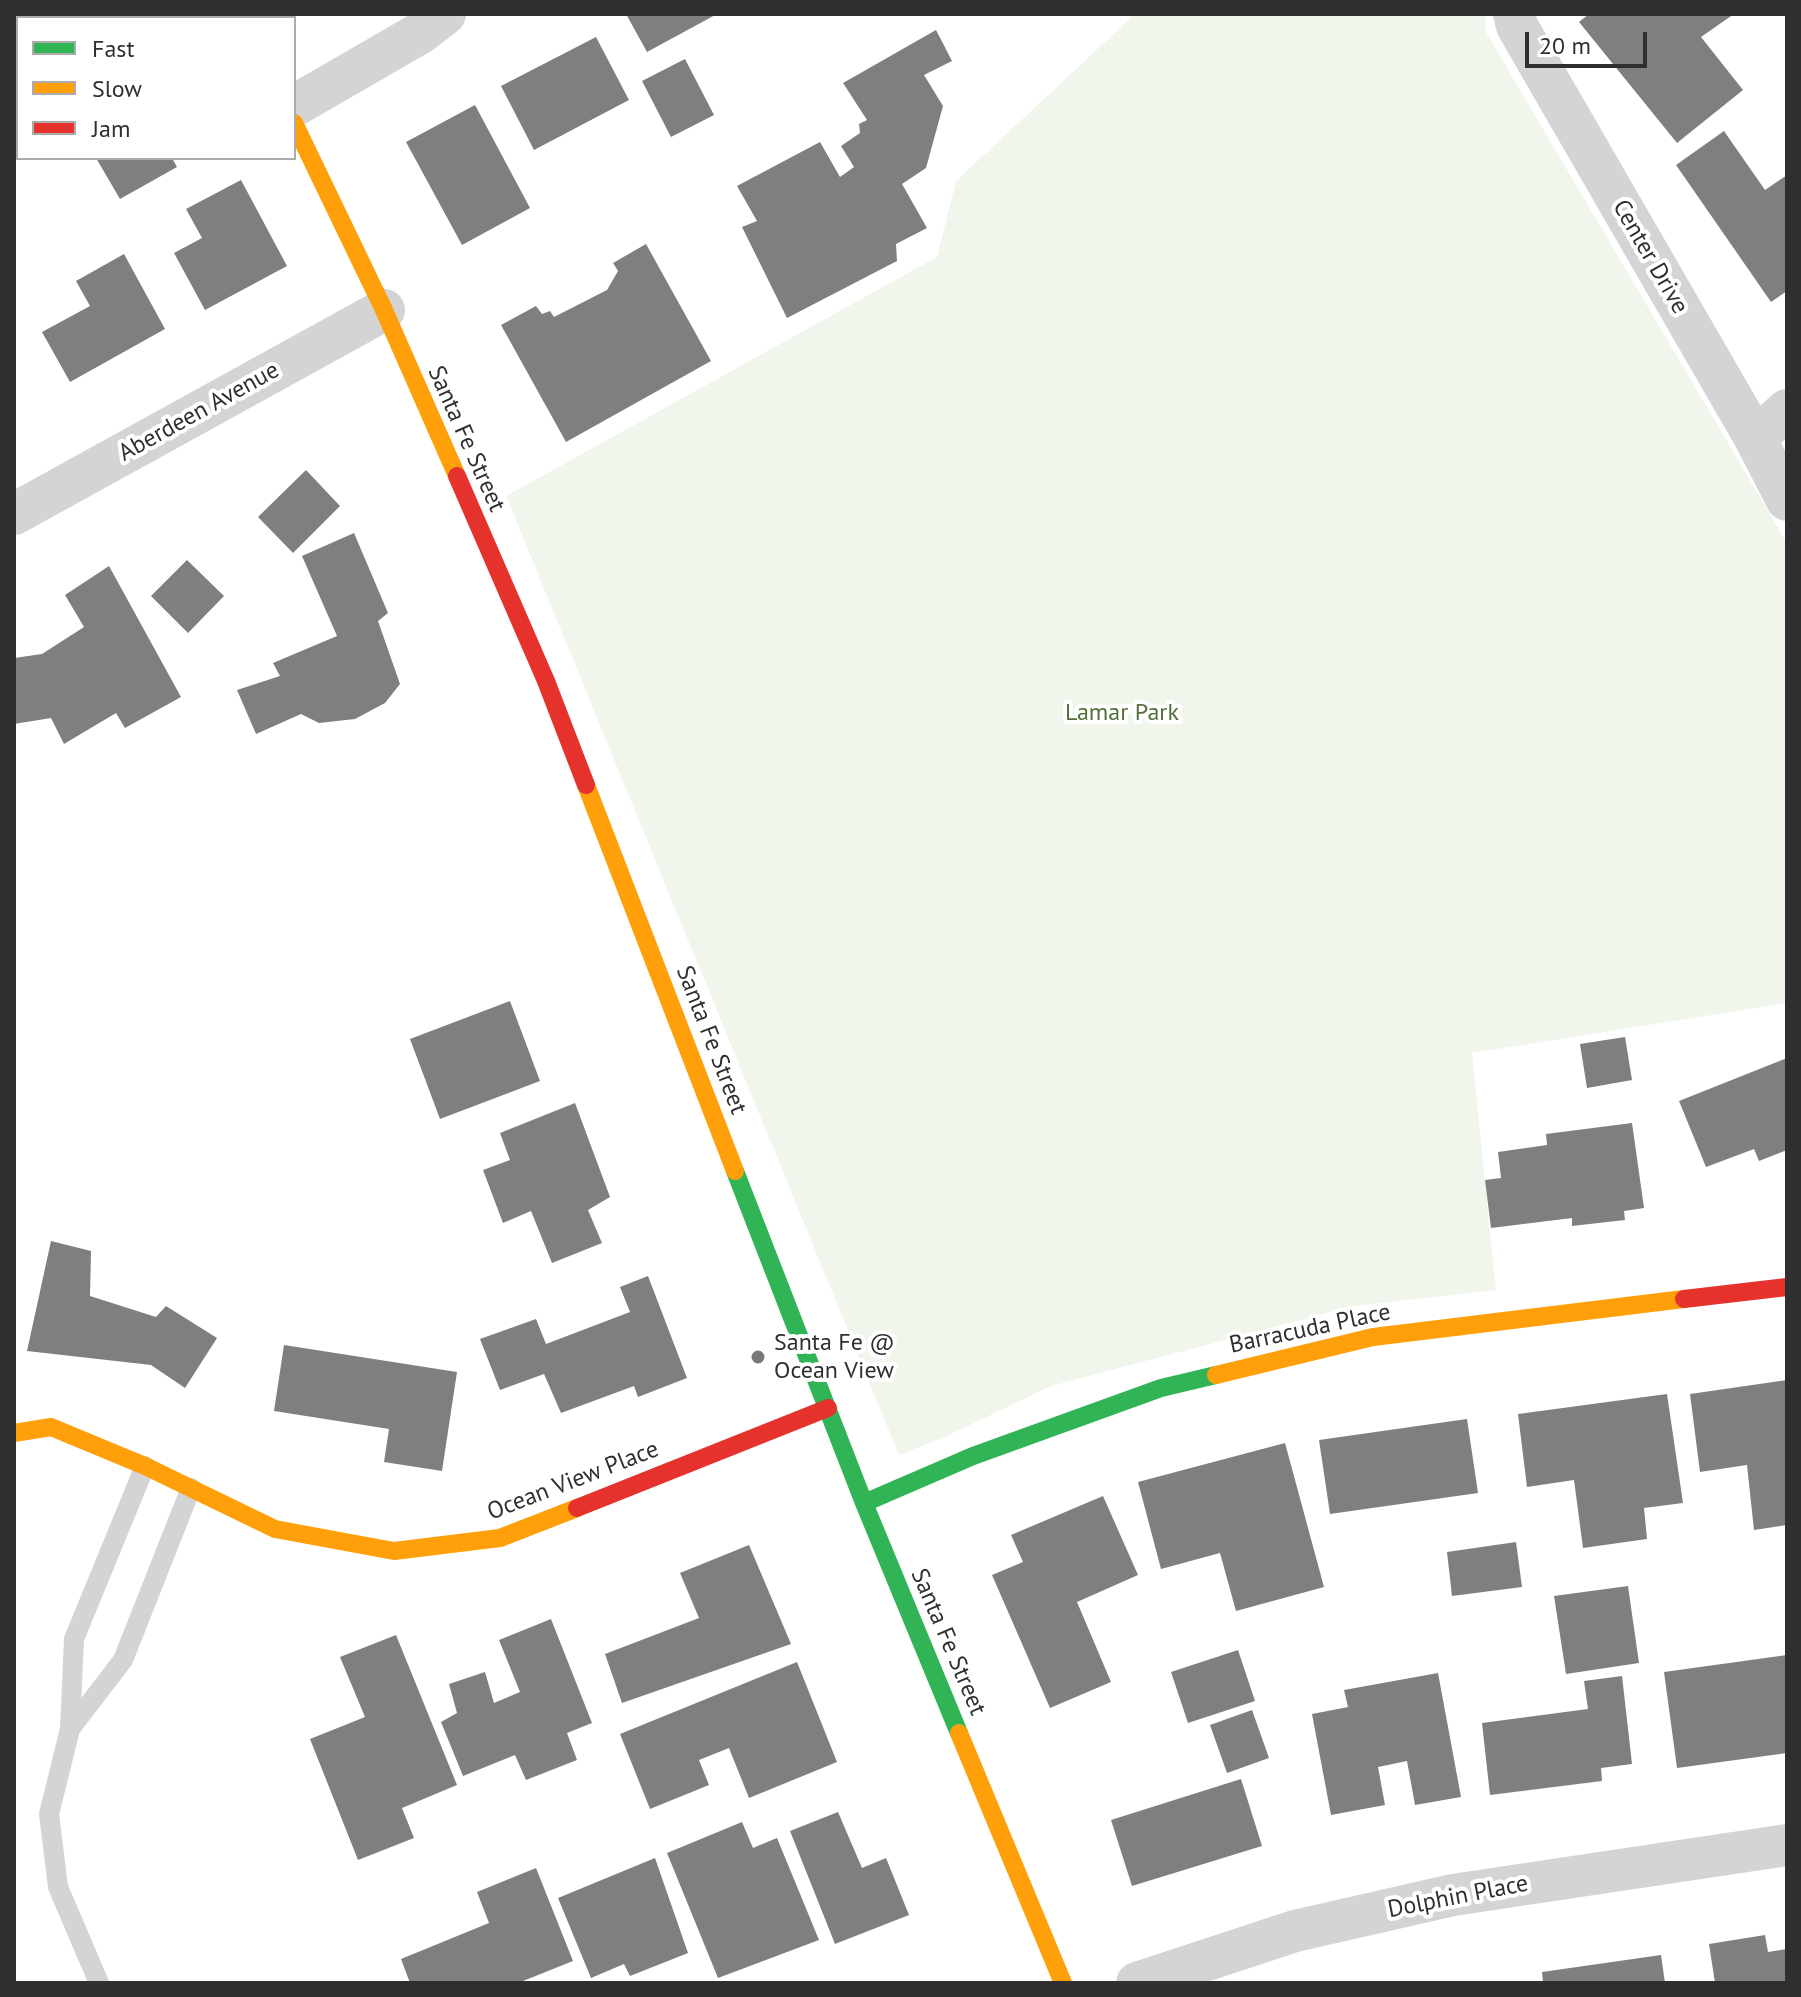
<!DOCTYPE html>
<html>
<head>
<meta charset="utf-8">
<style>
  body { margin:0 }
  #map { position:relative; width:1801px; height:1997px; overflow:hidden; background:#fff; font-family:"PT Sans",sans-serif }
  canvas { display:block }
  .frame { position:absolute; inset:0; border:16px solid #2f2f2f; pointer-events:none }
  .legend { position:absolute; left:16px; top:16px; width:280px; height:144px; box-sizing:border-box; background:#fff; border:2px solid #acacac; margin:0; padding:10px 14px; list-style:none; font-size:24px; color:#2f2f2f }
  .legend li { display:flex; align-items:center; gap:16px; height:40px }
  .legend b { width:40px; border:2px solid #acacac }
  .scale { position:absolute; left:1525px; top:32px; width:122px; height:36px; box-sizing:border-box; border:4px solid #2f2f2f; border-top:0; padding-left:10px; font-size:24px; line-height:28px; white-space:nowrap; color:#2f2f2f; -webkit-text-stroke:6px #fff; paint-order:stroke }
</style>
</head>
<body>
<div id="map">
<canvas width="1801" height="1997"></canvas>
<div class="frame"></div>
<ul class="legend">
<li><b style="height:10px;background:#30b455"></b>Fast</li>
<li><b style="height:10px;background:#ff9f0a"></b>Slow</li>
<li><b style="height:10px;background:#e5322d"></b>Jam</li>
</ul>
<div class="scale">20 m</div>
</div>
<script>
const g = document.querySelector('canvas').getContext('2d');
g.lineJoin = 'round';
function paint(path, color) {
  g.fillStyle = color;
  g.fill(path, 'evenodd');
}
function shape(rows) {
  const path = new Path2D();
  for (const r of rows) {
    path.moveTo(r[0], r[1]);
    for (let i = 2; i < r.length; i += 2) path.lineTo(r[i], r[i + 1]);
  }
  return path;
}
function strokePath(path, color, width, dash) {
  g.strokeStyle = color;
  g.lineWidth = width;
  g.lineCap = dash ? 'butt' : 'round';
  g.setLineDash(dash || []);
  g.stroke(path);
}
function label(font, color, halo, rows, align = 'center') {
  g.font = font + ' "PT Sans",sans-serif';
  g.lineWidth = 8;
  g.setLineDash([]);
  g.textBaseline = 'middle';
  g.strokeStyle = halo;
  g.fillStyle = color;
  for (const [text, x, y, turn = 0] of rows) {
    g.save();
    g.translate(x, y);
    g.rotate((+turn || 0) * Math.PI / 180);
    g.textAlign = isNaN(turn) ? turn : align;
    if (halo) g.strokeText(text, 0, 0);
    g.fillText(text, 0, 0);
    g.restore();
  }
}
paint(shape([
  [1135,14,1485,14,1486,32,1787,543,1787,1003,1472,1053,1496,1290,1354,1306,1051,1386,947,1436,899,1455,506,496,937,257,956,181]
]), '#f1f6ec');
paint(shape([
  [626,14,717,14,647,52],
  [1589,14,1734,14,1701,37,1743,90,1677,143,1579,22],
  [936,30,952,61,924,75,943,106,926,168,902,184,927,228,896,244,897,261,787,318,742,227,757,221,737,186,820,142,840,177,854,167,841,146,860,133,859,124,867,120,843,83],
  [596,37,629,100,534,150,501,86],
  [685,59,714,115,671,137,642,81],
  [475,105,530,208,462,245,406,142],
  [1724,131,1765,190,1787,175,1787,291,1771,302,1676,165],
  [96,158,172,158,177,167,120,199],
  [241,180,287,266,205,310,174,253,202,238,186,209],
  [646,244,711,361,566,442,501,325,536,306,542,314,550,311,554,317,607,290,618,271,613,263],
  [124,254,165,329,70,382,42,332,90,306,76,281],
  [306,470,340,506,293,553,258,517],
  [354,533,388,613,378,621,400,684,385,703,355,719,319,723,301,714,256,734,237,690,280,676,273,663,337,636,302,556],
  [187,560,224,596,188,633,151,596],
  [109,566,181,697,125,728,116,713,64,744,51,718,14,724,14,658,42,654,84,627,65,595],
  [510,1001,540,1081,440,1119,410,1039],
  [1625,1037,1632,1080,1587,1088,1580,1044],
  [1787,1058,1787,1150,1759,1161,1754,1149,1706,1167,1679,1101],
  [575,1103,610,1197,588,1210,602,1243,552,1263,531,1211,503,1223,483,1170,510,1160,500,1133],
  [1632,1123,1644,1208,1624,1211,1625,1220,1572,1226,1572,1218,1491,1228,1485,1180,1501,1178,1498,1152,1547,1145,1546,1134],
  [51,1241,91,1251,90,1296,156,1317,166,1306,217,1338,185,1388,151,1365,27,1351],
  [648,1276,687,1378,638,1397,634,1386,561,1413,544,1374,500,1390,480,1339,536,1319,546,1344,630,1312,620,1287],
  [284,1345,457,1372,442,1471,384,1462,389,1429,274,1411],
  [1787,1380,1787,1525,1754,1530,1747,1465,1700,1472,1690,1394],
  [1667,1394,1683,1503,1644,1508,1647,1539,1583,1548,1574,1480,1527,1487,1518,1414],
  [1467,1419,1478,1493,1330,1514,1319,1440],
  [1285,1443,1324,1587,1236,1611,1220,1553,1161,1569,1138,1482],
  [1103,1496,1138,1575,1077,1602,1111,1682,1050,1708,992,1575,1023,1562,1011,1535],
  [1516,1542,1522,1587,1452,1596,1447,1552],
  [749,1545,791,1644,622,1703,605,1654,699,1618,680,1573],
  [1628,1586,1639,1663,1566,1674,1554,1596],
  [551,1619,592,1723,567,1733,577,1760,526,1780,515,1755,463,1776,441,1722,457,1713,449,1684,485,1672,494,1703,520,1692,499,1640],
  [396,1635,457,1785,402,1808,414,1838,358,1860,310,1739,365,1717,340,1657],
  [1238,1650,1255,1701,1188,1723,1171,1672],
  [1787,1655,1787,1753,1677,1768,1664,1672],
  [797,1662,837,1762,749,1798,729,1748,699,1760,709,1785,650,1809,620,1734],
  [1438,1673,1461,1797,1415,1805,1407,1761,1378,1767,1385,1805,1331,1815,1312,1714,1348,1707,1344,1690],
  [1622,1676,1632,1764,1601,1768,1602,1781,1490,1795,1482,1723,1588,1709,1584,1681],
  [1252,1710,1269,1758,1227,1773,1210,1725],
  [1241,1779,1262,1846,1132,1886,1111,1820],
  [838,1812,862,1868,886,1858,909,1915,835,1944,790,1831],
  [742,1822,753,1848,777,1838,819,1940,718,1978,667,1853],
  [655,1858,688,1953,630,1976,624,1964,591,1978,558,1898],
  [536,1868,573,1961,518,1983,410,1983,401,1959,489,1923,477,1892],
  [1765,1935,1768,1952,1787,1949,1787,1983,1715,1983,1709,1944],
  [1661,1955,1665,1983,1543,1983,1542,1972]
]), '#7f7f7f');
strokePath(shape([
  [70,1729,123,1660,191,1488],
  [99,1983,58,1887,49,1814,70,1729,74,1639,145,1466]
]), '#d4d4d4', 20);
strokePath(shape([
  [1514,14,1517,26,1755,438,1787,500],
  [294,106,422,32,445,14],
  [1755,438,1787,410],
  [14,514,384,310],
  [1137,1983,1295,1931,1453,1895,1787,1845]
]), '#d4d4d4', 42);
strokePath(shape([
  [234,14,236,18],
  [735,1171,864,1503,959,1733],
  [864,1503,973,1456,1161,1388,1216,1375]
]), '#30b455', 18);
strokePath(shape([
  [294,123,384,310,457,476],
  [586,785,735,1171],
  [1216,1375,1373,1337,1684,1299],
  [14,1433,51,1427,145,1466,275,1529,394,1551,500,1538,577,1508],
  [959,1733,1063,1983]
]), '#ff9f0a', 18);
strokePath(shape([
  [457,476,546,681,586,785],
  [1684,1299,1787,1287],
  [577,1508,828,1408]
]), '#e5322d', 18);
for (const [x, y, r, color] of [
  [758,1357,8,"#787878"]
]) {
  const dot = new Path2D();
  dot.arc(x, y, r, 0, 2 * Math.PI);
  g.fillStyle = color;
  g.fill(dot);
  strokePath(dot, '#fff', 3);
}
label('24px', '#2f2f2f', '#fff', [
  ["Center Drive",1650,257,60],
  ["Aberdeen Avenue",199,412,-29],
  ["Santa Fe Street",466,439,66],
  ["Santa Fe Street",711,1040,69],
  ["Barracuda Place",1310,1329,-12],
  ["Ocean View Place",573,1481,-21],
  ["Santa Fe Street",948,1642,67],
  ["Dolphin Place",1458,1897,-11]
]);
label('24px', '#536f39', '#fff', [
  ["Lamar Park",1122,713]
]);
label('24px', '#2f2f2f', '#fff', [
  ["Santa Fe @",774,1343],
  ["Ocean View",774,1371]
], 'left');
</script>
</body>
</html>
